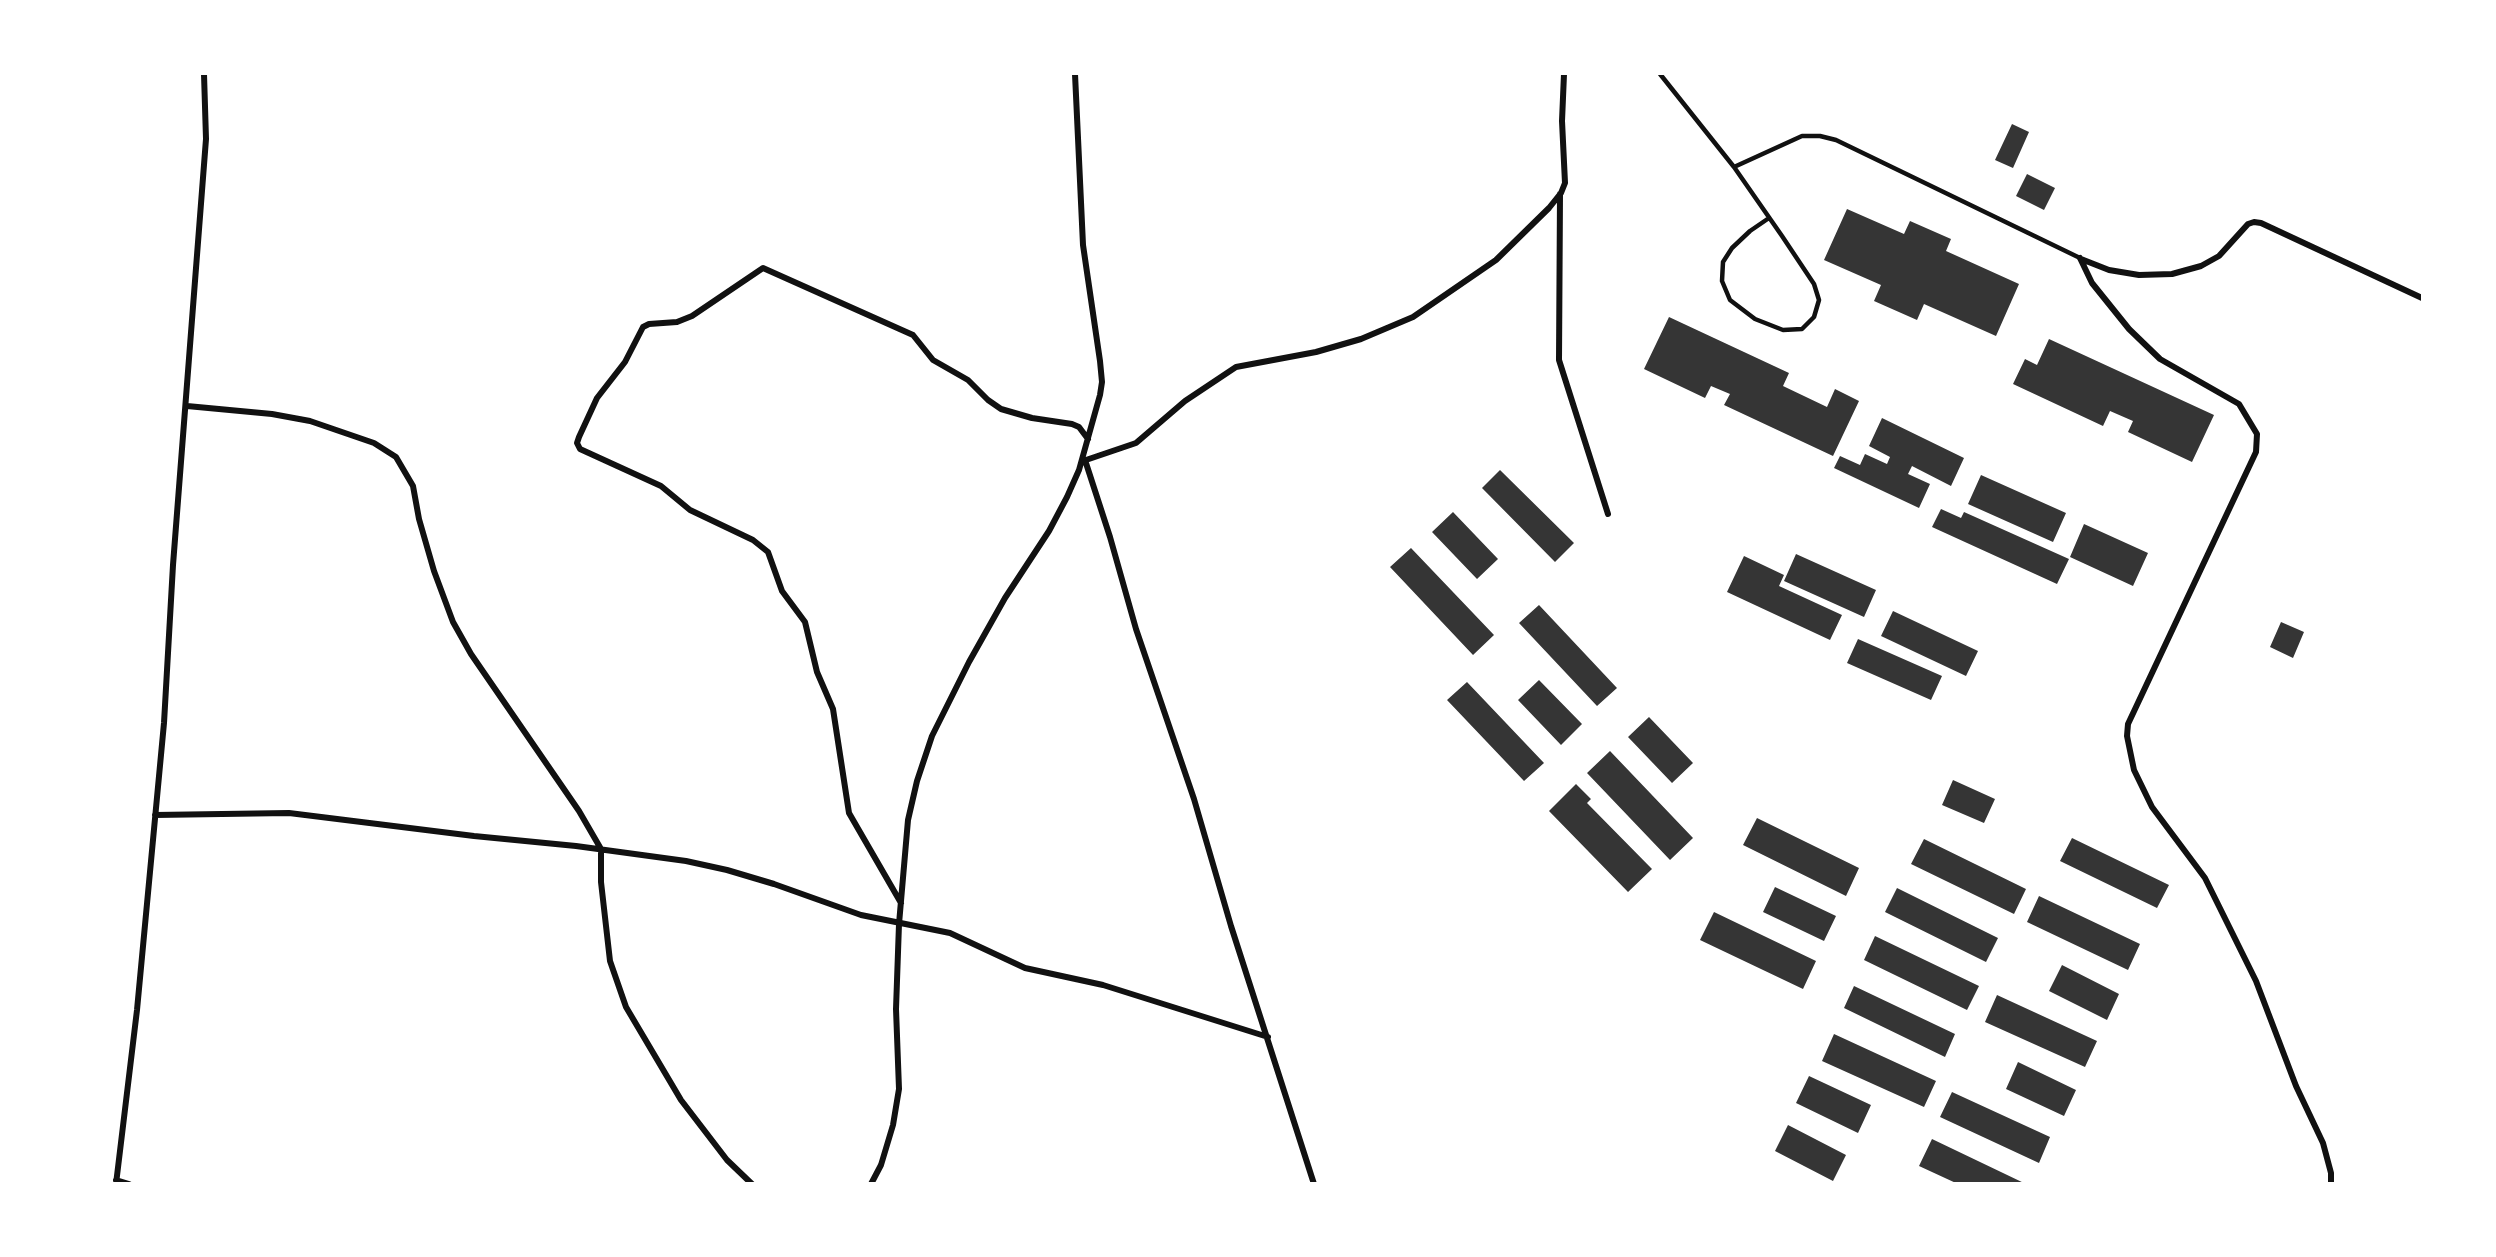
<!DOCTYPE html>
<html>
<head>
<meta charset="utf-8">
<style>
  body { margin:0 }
  #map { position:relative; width:2496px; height:1257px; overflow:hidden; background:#fff; font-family:Barlow,sans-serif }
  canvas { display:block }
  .frame { position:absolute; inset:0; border:75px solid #fff; pointer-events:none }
</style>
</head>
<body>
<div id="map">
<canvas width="2496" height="1257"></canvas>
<div class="frame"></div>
</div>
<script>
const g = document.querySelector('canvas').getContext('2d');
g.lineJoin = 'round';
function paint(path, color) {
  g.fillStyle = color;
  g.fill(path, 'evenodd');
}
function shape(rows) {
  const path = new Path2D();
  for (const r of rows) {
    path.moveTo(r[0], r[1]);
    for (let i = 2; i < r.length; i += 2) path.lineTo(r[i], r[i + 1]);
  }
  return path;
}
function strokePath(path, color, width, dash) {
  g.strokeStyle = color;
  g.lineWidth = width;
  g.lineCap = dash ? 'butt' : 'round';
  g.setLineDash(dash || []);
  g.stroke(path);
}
paint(shape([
  [2012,124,2029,132,2013,168,1995,160],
  [2027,174,2055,188,2044,210,2016,196],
  [1847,209,1904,234,1910,221,1951,239,1946,251,2019,284,1996,336,1924,304,1917,320,1874,301,1881,285,1824,260],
  [1669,317,1789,373,1783,386,1827,407,1835,389,1859,401,1833,456,1724,405,1730,394,1711,386,1705,398,1644,369],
  [2049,339,2214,415,2192,462,2128,432,2133,421,2110,411,2103,426,2013,384,2025,359,2037,365],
  [1882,418,1964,458,1951,486,1912,466,1908,474,1930,484,1919,508,1834,468,1840,456,1860,465,1865,454,1887,464,1890,457,1869,446],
  [1500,470,1574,543,1555,562,1482,488],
  [1981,475,2066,513,2053,542,1968,504],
  [1941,509,1961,518,1964,512,2069,559,2057,584,1932,527],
  [1453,512,1498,559,1477,579,1432,532],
  [2084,524,2148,553,2133,586,2070,557],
  [1411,548,1494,635,1473,655,1390,567],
  [1796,554,1876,590,1864,617,1784,581],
  [1744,556,1784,575,1779,586,1842,615,1830,640,1727,592],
  [1539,605,1617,688,1597,706,1519,623],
  [1893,611,1978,651,1966,676,1881,636],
  [2281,622,2304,632,2293,658,2270,647],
  [1858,639,1942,676,1931,700,1847,663],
  [1539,680,1582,724,1561,745,1518,700],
  [1467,682,1544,763,1524,781,1447,700],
  [1649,717,1693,763,1672,783,1628,737],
  [1610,751,1693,838,1670,860,1587,773],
  [1953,780,1995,799,1984,823,1942,805],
  [1576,784,1591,799,1587,803,1652,869,1628,892,1549,811],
  [1757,818,1859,868,1846,896,1743,845],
  [2072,838,2169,885,2157,908,2060,861],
  [1924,839,2026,889,2014,914,1911,864],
  [1775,887,1836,916,1824,941,1763,912],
  [1897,888,1998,938,1986,962,1885,912],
  [2039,896,2140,944,2128,970,2027,922],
  [1714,912,1816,961,1803,989,1700,940],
  [1875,936,1979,986,1967,1010,1864,960],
  [2062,965,2119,994,2107,1020,2049,991],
  [1854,986,1955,1034,1945,1057,1844,1008],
  [1997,995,2097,1041,2085,1067,1985,1022],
  [1834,1034,1936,1081,1924,1107,1822,1061],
  [2018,1062,2076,1090,2064,1116,2006,1089],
  [1809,1076,1871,1105,1858,1133,1796,1103],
  [1952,1092,2050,1137,2039,1163,1940,1117],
  [1788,1125,1846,1155,1833,1181,1775,1151],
  [1932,1139,2026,1184,1958,1184,1919,1166]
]), '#353535');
strokePath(shape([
  [1660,74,1734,167,1782,236,1814,284,1819,300,1814,317,1802,329,1783,330,1755,319,1730,300,1722,281,1723,262,1732,248,1750,231,1769,218],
  [1734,167,1802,136,1820,136,1836,140,2080,258]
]), '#111', 4.5);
strokePath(shape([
  [1560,194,1559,360,1608,514],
  [2080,258,2092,283,2129,329,2160,359,2239,404,2257,434,2256,452,2128,724,2127,736,2134,770,2152,807,2205,878,2256,981,2296,1086,2323,1143,2331,1173,2331,1184],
  [2081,259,2109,270,2139,275,2172,274,2201,266,2219,256,2248,224,2254,222,2261,223,2422,298],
  [187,406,272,414,310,421,374,443,396,457,413,486,419,519,434,571,453,622,471,654,579,811,601,849,601,882,610,961,626,1007,681,1100,727,1160,752,1184],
  [1085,460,1110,537,1136,629,1194,799,1231,926,1314,1184],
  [1083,461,1136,443,1185,401,1236,367,1316,352,1361,339,1413,317,1496,260,1549,208,1561,193,1565,183,1562,121,1564,74],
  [155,815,289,813,474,836,576,846,686,861,727,870,774,884,861,915,950,933,1025,968,1103,985,1268,1037],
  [901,903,849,813,833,709,817,672,805,622,782,591,768,552,753,540,690,510,661,486,580,449,577,443,579,437,597,398,625,362,643,327,649,324,677,322,692,316,763,268,913,335,933,360,968,380,988,400,1001,409,1032,418,1072,424,1079,427,1088,439],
  [116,1180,129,1184],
  [116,1184,137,1010,164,723,173,565,206,139,204,74],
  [871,1184,881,1165,893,1125,899,1089,896,1009,899,924,908,820,917,781,932,736,969,662,1005,598,1049,531,1067,497,1079,470,1100,395,1102,382,1100,361,1083,245,1075,74]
]), '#111', 6);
</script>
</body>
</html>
